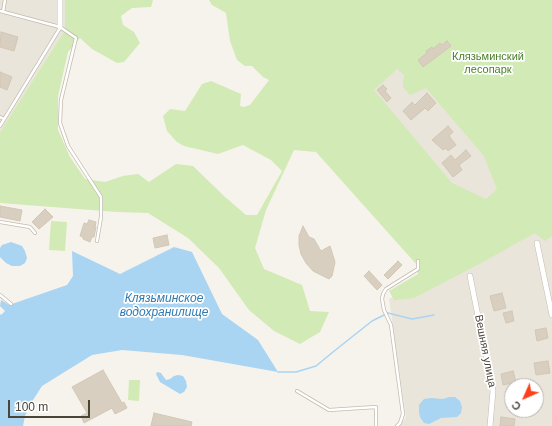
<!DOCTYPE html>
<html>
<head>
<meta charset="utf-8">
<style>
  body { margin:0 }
  #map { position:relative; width:552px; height:426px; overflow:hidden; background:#f6f3ec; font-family:Helvetica,sans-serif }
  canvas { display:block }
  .north { position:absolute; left:504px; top:378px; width:40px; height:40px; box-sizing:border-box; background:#fff; border:1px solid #b7b4b0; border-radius:50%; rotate:225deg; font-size:11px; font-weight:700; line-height:16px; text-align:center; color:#4b4439 }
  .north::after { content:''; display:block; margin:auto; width:14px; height:18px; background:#fc3f1d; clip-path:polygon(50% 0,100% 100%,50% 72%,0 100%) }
  .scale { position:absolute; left:8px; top:400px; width:82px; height:18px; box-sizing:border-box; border:2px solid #4b4439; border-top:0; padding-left:5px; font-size:12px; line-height:14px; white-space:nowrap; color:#4b4439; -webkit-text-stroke:3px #fff; paint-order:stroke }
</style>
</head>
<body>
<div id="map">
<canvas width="552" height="426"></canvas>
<div class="north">С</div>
<div class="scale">100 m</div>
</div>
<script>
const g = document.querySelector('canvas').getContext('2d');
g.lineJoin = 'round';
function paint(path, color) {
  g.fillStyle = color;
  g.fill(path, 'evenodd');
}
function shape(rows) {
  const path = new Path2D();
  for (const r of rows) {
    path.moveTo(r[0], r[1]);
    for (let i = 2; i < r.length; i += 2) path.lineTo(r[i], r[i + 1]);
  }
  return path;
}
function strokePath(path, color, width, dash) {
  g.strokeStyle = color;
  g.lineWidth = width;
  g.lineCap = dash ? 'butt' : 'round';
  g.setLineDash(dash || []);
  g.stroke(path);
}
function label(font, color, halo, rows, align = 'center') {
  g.font = font + ' Helvetica,sans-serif';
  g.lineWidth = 3.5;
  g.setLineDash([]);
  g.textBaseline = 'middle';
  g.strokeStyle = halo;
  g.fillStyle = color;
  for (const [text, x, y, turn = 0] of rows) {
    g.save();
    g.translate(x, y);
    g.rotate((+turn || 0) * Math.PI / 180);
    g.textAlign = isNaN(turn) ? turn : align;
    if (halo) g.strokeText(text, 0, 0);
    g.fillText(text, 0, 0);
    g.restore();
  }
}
paint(shape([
  [0,0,65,0,65,30,0,132],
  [414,44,552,194,446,204,363,95],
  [552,216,552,426,400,426,406,417,389,299],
  [512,386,536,386,536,410,512,410]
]), '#eae5da');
paint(shape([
  [65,0,153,0,151,7,132,8,121,16,123,25,134,32,140,43,124,62,117,63,92,49,80,38,68,52,58,96,58,130,70,157,85,179,105,182,123,176,138,174,149,182,176,164,193,166,224,196,246,215,257,215,282,171,271,160,243,145,218,154,184,146,177,142,167,131,163,116,170,109,185,111,202,84,211,81,241,94,240,106,244,107,250,105,269,80,263,77,252,66,245,66,237,60,230,41,226,13,212,5,209,0,552,0,552,236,545,241,535,233,483,262,414,298,394,300,389,291,418,274,417,265,316,152,294,150,266,210,255,248,264,269,302,285,310,311,329,312,320,332,300,344,274,331,249,310,219,268,188,238,148,213,117,212,0,203,0,132,65,30],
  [397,69,404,75,403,87,410,95,426,88,484,156,497,189,486,199,452,183,374,90],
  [51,221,67,222,65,251,49,250],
  [129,380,140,380,139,401,128,400]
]), '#d2eab5');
paint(shape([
  [11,242,22,246,25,251,27,258,25,263,20,266,12,266,6,263,0,257,0,248,2,245],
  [174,247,192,252,222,314,258,340,278,372,182,355,122,350,92,355,42,386,33,400,25,416,23,426,0,426,0,314,1,315,5,311,0,306,1,300,9,305,67,285,73,276,72,251,120,274],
  [157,372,161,373,166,380,170,379,174,376,178,375,183,376,186,381,187,387,184,392,180,394,160,382,156,374],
  [449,397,455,397,460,401,462,407,461,413,457,417,441,418,429,424,424,423,420,417,419,412,419,405,424,399,431,398,443,399]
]), '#a9d4f2');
strokePath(shape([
  [278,372,296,372,316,366,333,352,372,321,388,313,412,319,434,315]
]), '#a9d4f2', 1.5);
const building = shape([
  [1,32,18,37,14,51,0,47,1,32],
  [447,41,451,46,423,67,418,60,427,53,426,51,432,47,433,49,440,43,442,45,447,41],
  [0,72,12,77,7,90,0,87,0,72],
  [383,85,387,89,385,91,391,98,387,102,377,90,383,85],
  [427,93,436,103,428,111,425,108,411,120,403,111,412,102,415,105,427,93],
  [448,126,453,132,449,136,456,145,448,151,446,148,443,150,432,140,448,126],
  [466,150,471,156,459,165,462,170,453,177,442,163,451,155,455,160,466,150],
  [0,206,22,210,20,221,0,217,0,206],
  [45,209,53,217,39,229,32,222,45,209],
  [89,220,96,222,95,227,96,227,94,237,92,237,90,242,83,239,83,237,80,236,84,223,87,224,89,220],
  [303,226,309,237,314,239,321,251,330,246,335,262,332,276,329,279,313,271,306,263,301,254,299,245,299,236,303,226],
  [167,235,169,245,155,248,153,238,167,235],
  [398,261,402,265,388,279,384,275,398,261],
  [369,271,382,285,377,290,364,276,369,271],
  [502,293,506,308,494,311,490,296,502,293],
  [512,311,514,321,506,323,503,313,512,311],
  [546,328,548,338,537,341,535,330,546,328],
  [548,361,550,373,536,375,534,363,548,361],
  [103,370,122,403,124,402,127,408,115,414,112,408,84,423,81,416,87,413,72,387,103,370],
  [513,371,516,382,503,385,501,374,513,371],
  [154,413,192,422,191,426,151,426,154,413],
  [501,417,515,419,514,426,500,426,501,417]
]);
paint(building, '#d8cfc1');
strokePath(building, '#d3c7b4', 1);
const lane = shape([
  [0,11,60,27,76,38,61,100,60,123,68,146,101,197,101,217,97,241],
  [3,12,5,0],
  [0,117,4,119],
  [0,126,60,28],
  [0,222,30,227,35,233],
  [0,295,11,304],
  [297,391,329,410,376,407,376,426],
  [397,426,400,423,403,414,391,325,384,310,382,299,383,294,386,289,418,269,418,261]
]);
const street = shape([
  [60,27,60,0],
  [537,243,552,315],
  [470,276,493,391,490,426]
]);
strokePath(lane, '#c2bbae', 4);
strokePath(street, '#c2bbae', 6);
strokePath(lane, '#fff', 2.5);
strokePath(street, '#fff', 5);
label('11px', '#4a7f2a', '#fff', [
  ["Клязьминский",488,57],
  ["лесопарк",488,70]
]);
label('11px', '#4b4439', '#fff', [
  ["Вешняя улица",485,351,79]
]);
label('italic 12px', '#2e7ab2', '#fff', [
  ["Клязьминское",164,299],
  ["водохранилище",164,313]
]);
</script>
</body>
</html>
